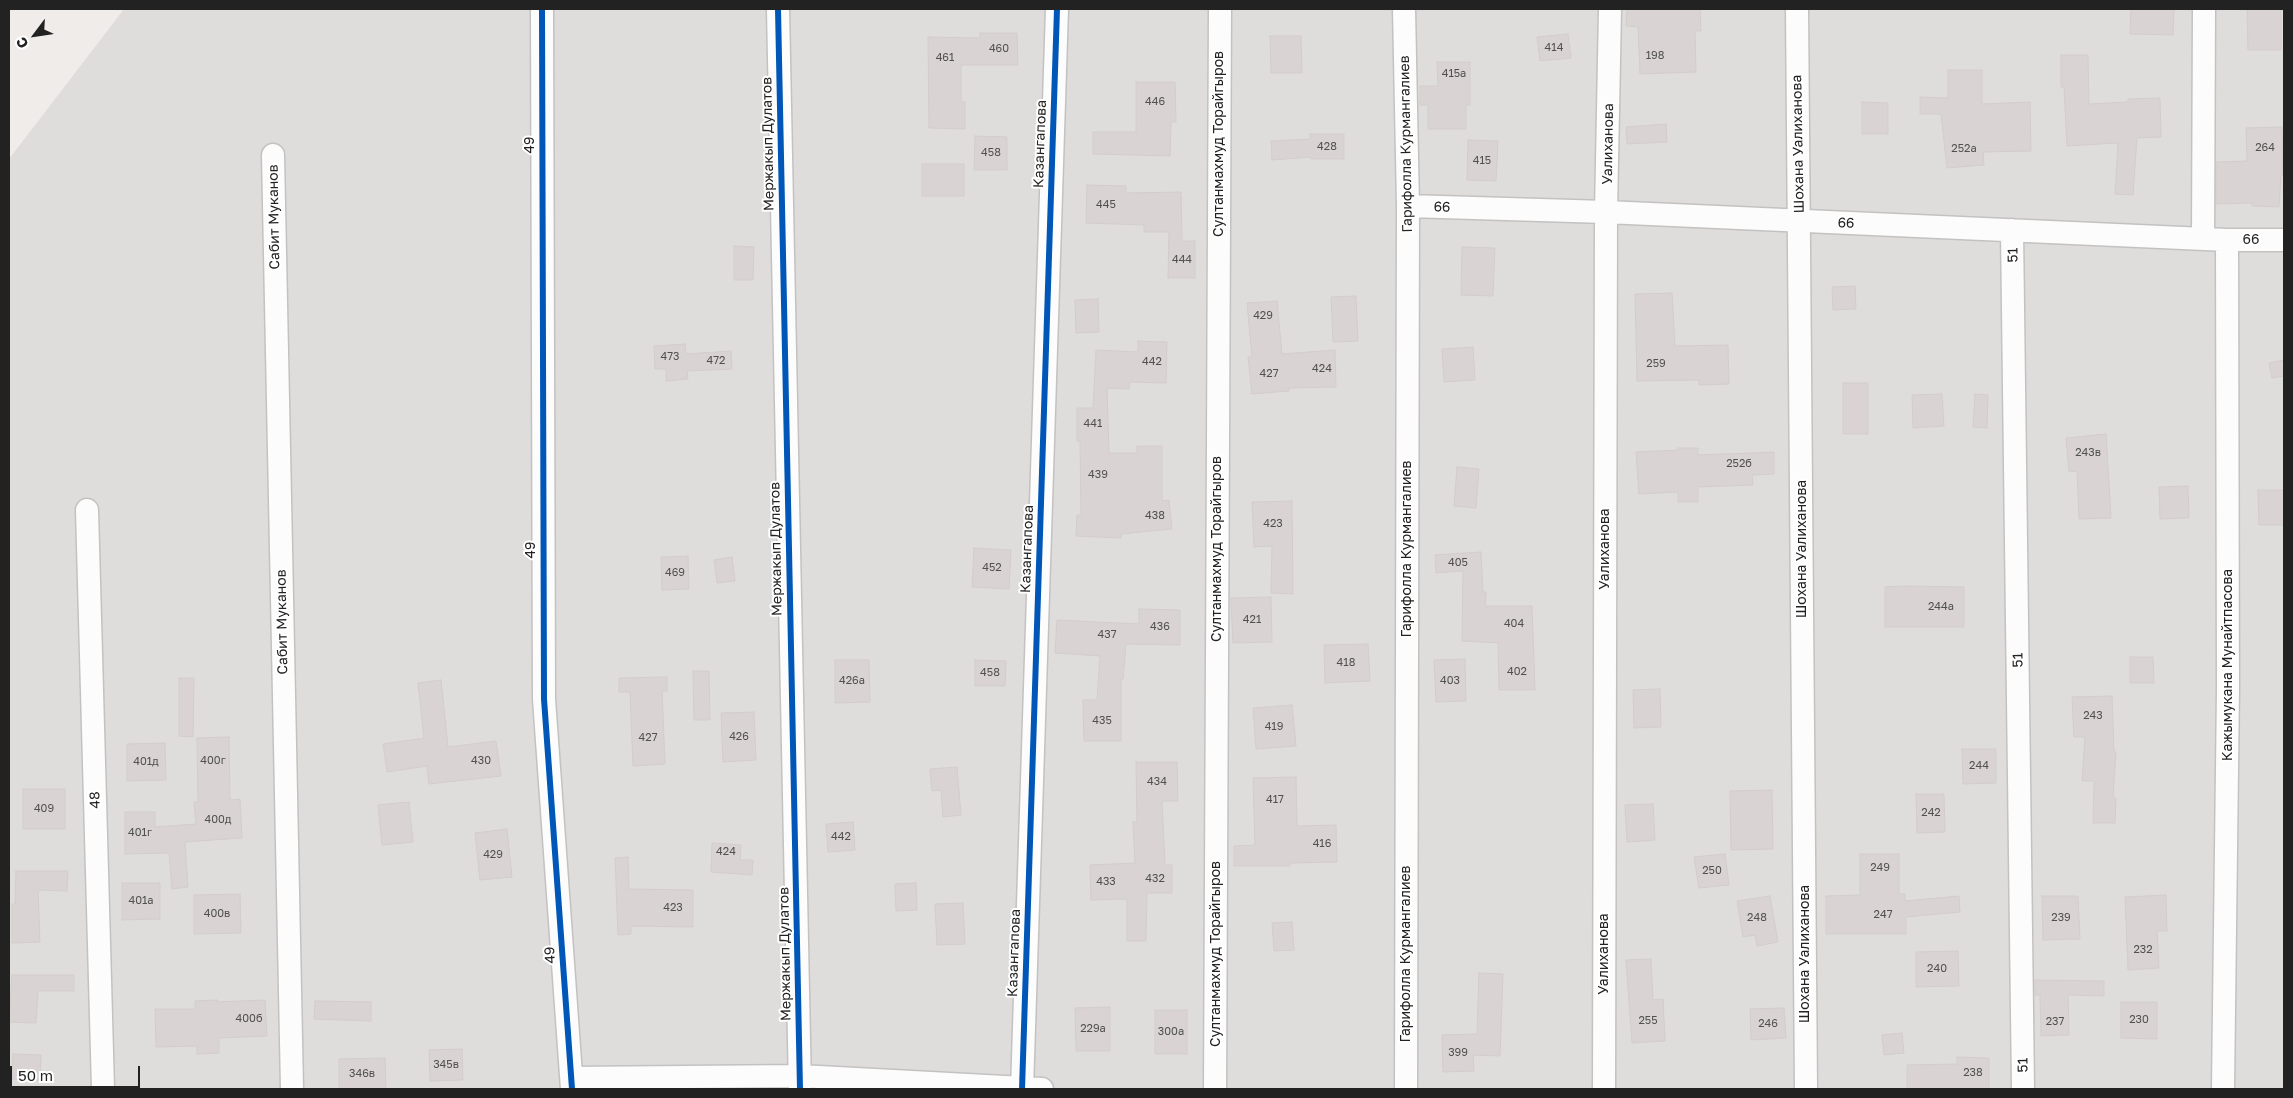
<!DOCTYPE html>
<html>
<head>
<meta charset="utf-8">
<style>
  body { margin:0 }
  #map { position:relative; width:2293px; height:1098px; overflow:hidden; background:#f0ecea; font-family:"Golos Text",sans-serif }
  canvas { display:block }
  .frame { position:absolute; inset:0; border:10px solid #222; pointer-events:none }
  .north { position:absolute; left:10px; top:10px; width:50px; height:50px; -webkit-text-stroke:4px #fff; paint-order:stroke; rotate:239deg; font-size:14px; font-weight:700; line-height:20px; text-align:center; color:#222 }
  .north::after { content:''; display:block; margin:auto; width:18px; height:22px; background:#222; clip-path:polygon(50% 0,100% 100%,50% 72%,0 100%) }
  .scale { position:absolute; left:10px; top:1066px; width:130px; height:22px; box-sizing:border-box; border:2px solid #222; border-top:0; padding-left:6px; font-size:15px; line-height:18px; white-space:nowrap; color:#222; -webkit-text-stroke:4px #fff; paint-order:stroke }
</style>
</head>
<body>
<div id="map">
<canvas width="2293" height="1098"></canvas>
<div class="frame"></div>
<div class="north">С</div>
<div class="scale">50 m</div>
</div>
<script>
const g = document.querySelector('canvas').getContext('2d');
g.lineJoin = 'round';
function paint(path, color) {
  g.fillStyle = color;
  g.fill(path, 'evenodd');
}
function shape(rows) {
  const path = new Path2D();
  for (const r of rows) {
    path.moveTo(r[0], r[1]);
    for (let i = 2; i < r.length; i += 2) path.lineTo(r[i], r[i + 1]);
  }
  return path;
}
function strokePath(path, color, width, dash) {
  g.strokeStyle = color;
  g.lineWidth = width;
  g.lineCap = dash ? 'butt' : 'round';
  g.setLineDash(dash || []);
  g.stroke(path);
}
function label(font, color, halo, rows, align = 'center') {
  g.font = font + ' "Golos Text",sans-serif';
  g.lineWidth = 4;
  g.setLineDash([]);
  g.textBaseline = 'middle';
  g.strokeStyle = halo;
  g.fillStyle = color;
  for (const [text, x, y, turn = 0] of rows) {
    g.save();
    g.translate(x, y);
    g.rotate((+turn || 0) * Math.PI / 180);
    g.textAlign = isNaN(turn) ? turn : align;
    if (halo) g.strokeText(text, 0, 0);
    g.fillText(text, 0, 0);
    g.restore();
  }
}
paint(shape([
  [124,9,2284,9,2284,1089,9,1089,9,159]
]), '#dfdddc');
const building = shape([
  [1627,9,1700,9,1701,31,1695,31,1696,72,1640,74,1638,27,1626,26,1627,9],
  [2131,9,2174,9,2173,35,2130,34,2131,9],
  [2247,9,2281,9,2281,50,2248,50,2247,9],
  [980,33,1017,33,1018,65,961,65,961,102,965,102,965,129,929,128,928,37,980,38,980,33],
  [1568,34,1571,58,1540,61,1537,37,1568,34],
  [1270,36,1301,36,1302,73,1271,73,1270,36],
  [2061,55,2088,55,2089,104,2128,102,2128,99,2160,98,2161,137,2137,138,2133,195,2115,194,2118,143,2067,146,2064,87,2061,87,2061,55],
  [1437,62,1470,62,1470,105,1466,105,1466,129,1428,129,1428,105,1420,105,1420,86,1438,86,1437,62],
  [1948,70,1982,70,1982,104,2030,102,2031,151,1983,152,1984,165,1947,168,1941,114,1920,114,1920,97,1948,98,1948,70],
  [1136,82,1175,82,1176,122,1171,122,1170,156,1093,154,1093,132,1136,132,1136,82],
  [1862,102,1888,103,1888,134,1862,134,1862,102],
  [1666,124,1667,142,1627,144,1626,127,1666,124],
  [2282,127,2283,175,2281,175,2279,207,2252,206,2252,203,2216,204,2216,162,2247,161,2246,128,2282,127],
  [1310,134,1344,134,1344,159,1311,159,1311,157,1272,160,1271,141,1310,139,1310,134],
  [975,136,1007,137,1007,170,974,170,975,136],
  [1468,140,1498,141,1496,181,1467,180,1468,140],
  [922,164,964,164,964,196,922,196,922,164],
  [1087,185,1126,186,1126,193,1181,192,1182,241,1195,241,1195,278,1168,278,1169,232,1144,232,1144,225,1086,223,1087,185],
  [734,246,754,247,753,280,734,280,734,246],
  [1462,247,1495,248,1493,296,1461,295,1462,247],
  [1855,286,1856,309,1833,310,1832,287,1855,286],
  [1672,293,1675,346,1728,345,1729,384,1699,385,1699,380,1637,381,1635,294,1672,293],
  [1356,296,1358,341,1333,342,1331,297,1356,296],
  [1098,299,1099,332,1076,333,1075,300,1098,299],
  [1277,301,1282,354,1335,350,1336,387,1289,388,1289,391,1252,394,1248,357,1252,357,1247,303,1277,301],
  [1138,341,1167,342,1166,383,1130,382,1129,389,1107,388,1109,453,1137,453,1137,446,1162,446,1162,501,1169,500,1172,529,1121,534,1121,538,1076,536,1077,515,1081,515,1080,441,1077,441,1077,408,1093,408,1096,350,1138,352,1138,341],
  [685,344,686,354,731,351,732,369,687,371,688,379,666,381,666,369,655,369,654,346,685,344],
  [1473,347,1475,380,1444,382,1442,349,1473,347],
  [2284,360,2284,376,2272,378,2269,363,2284,360],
  [1843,383,1868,383,1868,434,1843,434,1843,383],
  [1942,394,1944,426,1913,428,1912,395,1942,394],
  [1975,394,1988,395,1987,428,1973,427,1975,394],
  [2106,434,2111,518,2079,519,2077,471,2069,472,2066,438,2106,434],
  [1678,448,1698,448,1698,455,1774,452,1774,474,1752,475,1753,485,1698,487,1698,502,1678,502,1678,492,1639,494,1636,452,1678,450,1678,448],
  [1457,467,1479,469,1476,508,1454,506,1457,467],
  [2188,486,2189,518,2160,519,2159,487,2188,486],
  [2258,490,2284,490,2284,525,2259,525,2258,490],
  [1292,501,1293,594,1271,593,1272,546,1254,547,1252,502,1292,501],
  [974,548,1011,550,1009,589,972,587,974,548],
  [1481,552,1483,592,1486,592,1485,606,1532,606,1535,690,1499,690,1498,643,1462,641,1463,571,1436,573,1435,555,1481,552],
  [688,556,689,589,662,590,661,557,688,556],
  [732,557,735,581,717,583,714,560,732,557],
  [1906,586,1964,587,1964,627,1885,627,1885,587,1906,586],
  [1271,597,1272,642,1233,643,1231,598,1271,597],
  [1139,609,1180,610,1180,645,1126,644,1123,679,1121,679,1121,741,1084,741,1083,700,1097,700,1100,656,1055,653,1057,620,1139,624,1139,609],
  [1368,644,1370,681,1325,683,1324,645,1368,644],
  [2130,657,2153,657,2154,683,2130,683,2130,657],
  [1465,659,1466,701,1436,702,1434,660,1465,659],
  [835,660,869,660,870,702,835,703,835,660],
  [975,660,1006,661,1005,686,975,686,975,660],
  [693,671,709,671,710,720,694,720,693,671],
  [667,677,667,691,662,691,665,764,633,766,630,692,619,692,619,678,667,677],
  [179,678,194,678,193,737,179,736,179,678],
  [441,680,448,747,496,741,501,776,429,784,427,766,387,772,383,744,424,738,418,683,441,680],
  [1660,689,1661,727,1634,728,1633,690,1660,689],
  [2112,696,2114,752,2116,752,2113,798,2116,798,2115,823,2093,823,2094,781,2082,781,2085,737,2074,737,2072,697,2112,696],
  [1292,705,1296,746,1256,749,1253,708,1292,705],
  [754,712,756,760,723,762,721,713,754,712],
  [229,737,230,800,240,799,242,838,185,842,188,887,172,889,169,853,125,854,125,812,155,812,155,827,196,824,194,802,198,802,197,738,229,737],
  [165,743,166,780,127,781,127,744,165,743],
  [1962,749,1996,749,1996,783,1963,784,1962,749],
  [1136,762,1177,762,1178,801,1162,801,1165,865,1172,865,1172,893,1147,893,1146,941,1127,941,1127,899,1091,900,1090,865,1135,863,1133,822,1137,822,1136,762],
  [957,767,961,815,943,817,941,790,932,791,930,769,957,767],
  [1296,777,1297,826,1336,825,1337,862,1290,863,1290,866,1234,866,1234,846,1255,845,1253,778,1296,777],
  [23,789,65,789,65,829,23,829,23,789],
  [1772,790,1773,849,1731,850,1730,791,1772,790],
  [1916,794,1944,794,1945,832,1917,833,1916,794],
  [409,802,413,842,382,845,378,805,409,802],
  [1653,804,1655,840,1627,842,1625,805,1653,804],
  [853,822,855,850,828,852,826,824,853,822],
  [507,829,512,877,480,880,475,833,507,829],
  [712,843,741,845,740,860,753,860,752,875,711,872,712,843],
  [1725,854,1729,885,1699,888,1694,857,1725,854],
  [1860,854,1899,854,1899,894,1905,894,1905,901,1959,896,1960,912,1906,917,1906,934,1826,934,1826,896,1860,895,1860,854],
  [628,857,629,889,693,890,693,927,631,926,631,934,618,935,615,858,628,857],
  [16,871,68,871,67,891,38,890,40,942,12,943,12,904,15,904,16,871],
  [122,883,160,883,160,919,122,920,122,883],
  [916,883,917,910,896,911,895,884,916,883],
  [240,894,241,933,194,934,194,895,240,894],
  [2166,895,2167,931,2157,931,2159,968,2128,970,2125,897,2166,895],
  [1770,896,1778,942,1757,946,1755,935,1743,937,1737,901,1770,896],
  [2042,896,2078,896,2080,939,2043,940,2042,896],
  [963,903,965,944,937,945,935,904,963,903],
  [1292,922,1294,950,1274,951,1272,923,1292,922],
  [1958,951,1959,986,1916,987,1916,952,1958,951],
  [1651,959,1653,1000,1663,999,1665,1041,1632,1043,1626,960,1651,959],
  [1479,973,1503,974,1500,1056,1473,1055,1474,1071,1443,1072,1442,1035,1477,1034,1479,973],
  [12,975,74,975,74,991,38,991,36,1023,9,1022,12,975],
  [2035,980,2104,981,2104,996,2068,995,2069,1035,2041,1036,2040,995,2035,995,2035,980],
  [217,1000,217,1002,265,1000,267,1036,219,1038,219,1053,197,1054,197,1046,156,1047,155,1009,195,1009,195,1001,217,1000],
  [315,1001,371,1002,371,1021,314,1019,315,1001],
  [2121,1002,2157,1002,2157,1039,2121,1038,2121,1002],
  [1110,1007,1110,1051,1076,1051,1075,1008,1110,1007],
  [1784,1008,1786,1038,1751,1040,1750,1009,1784,1008],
  [1155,1010,1187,1010,1187,1054,1155,1054,1155,1010],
  [1902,1033,1904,1053,1884,1055,1882,1035,1902,1033],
  [462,1049,463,1080,430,1081,429,1050,462,1049],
  [13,1054,41,1055,40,1080,12,1079,13,1054],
  [1957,1057,1989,1058,1989,1089,1907,1089,1907,1065,1957,1064,1957,1057],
  [385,1058,386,1089,339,1089,339,1059,385,1058]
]);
paint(building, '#d9d4d3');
strokePath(building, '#d3cdcc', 1);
const minor = shape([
  [542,9,544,699,572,1089],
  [778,9,800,1089],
  [1404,9,1408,206,1406,1089],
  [1797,9,1806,1089],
  [273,155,292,1089],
  [1408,206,1606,212,2227,240,2284,240],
  [2012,230,2023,1089],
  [2203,239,2204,9],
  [87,510,103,1089],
  [572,1078,800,1076,1042,1089],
  [1022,1089,1057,9],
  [1215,1089,1220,9],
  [1604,1089,1606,212,1610,9],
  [2223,1089,2228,689,2227,240]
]);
strokePath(minor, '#c3c2c1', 25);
strokePath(minor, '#fdfcfc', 22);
strokePath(shape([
  [542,9,544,699,572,1089],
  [778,9,800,1089],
  [1022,1089,1057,9]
]), '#0057b8', 6);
label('11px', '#51504f', null, [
  ["414",1554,48],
  ["460",999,49],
  ["198",1655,56],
  ["461",945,58],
  ["415а",1454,74],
  ["446",1155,102],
  ["428",1327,147],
  ["264",2265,148],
  ["252а",1964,149],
  ["458",991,153],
  ["415",1482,161],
  ["445",1106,205],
  ["444",1182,260],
  ["429",1263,316],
  ["473",670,357],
  ["472",716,361],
  ["442",1152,362],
  ["259",1656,364],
  ["424",1322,369],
  ["427",1269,374],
  ["441",1093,424],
  ["243в",2088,453],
  ["252б",1739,464],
  ["439",1098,475],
  ["438",1155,516],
  ["423",1273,524],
  ["405",1458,563],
  ["452",992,568],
  ["469",675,573],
  ["244а",1941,607],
  ["421",1252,620],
  ["404",1514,624],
  ["436",1160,627],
  ["437",1107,635],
  ["418",1346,663],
  ["402",1517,672],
  ["458",990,673],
  ["426а",852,681],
  ["403",1450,681],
  ["243",2093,716],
  ["435",1102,721],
  ["419",1274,727],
  ["426",739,737],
  ["427",648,738],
  ["400г",213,761],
  ["430",481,761],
  ["401д",146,762],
  ["244",1979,766],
  ["434",1157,782],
  ["417",1275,800],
  ["409",44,809],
  ["242",1931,813],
  ["400д",218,820],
  ["401г",140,833],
  ["442",841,837],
  ["416",1322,844],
  ["424",726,852],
  ["429",493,855],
  ["249",1880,868],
  ["250",1712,871],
  ["432",1155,879],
  ["433",1106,882],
  ["401а",141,901],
  ["423",673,908],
  ["400в",217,914],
  ["247",1883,915],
  ["248",1757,918],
  ["239",2061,918],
  ["232",2143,950],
  ["240",1937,969],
  ["400б",249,1019],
  ["230",2139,1020],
  ["255",1648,1021],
  ["237",2055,1022],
  ["246",1768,1024],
  ["229а",1093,1029],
  ["300а",1171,1032],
  ["399",1458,1053],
  ["345в",446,1065],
  ["238",1973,1073],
  ["346в",362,1074]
]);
label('14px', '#222', '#fff', [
  ["Мержакып Дулатов",768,144,-91],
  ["Казангапова",1040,144,-88],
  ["Султанмахмуд Торайгыров",1219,144,-90],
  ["Гарифолла Курмангалиев",1406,144,-91],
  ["Уалиханова",1608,144,-89],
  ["Шохана Уалиханова",1798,144,-91],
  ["49",530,145,-90],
  ["66",1442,207,2],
  ["Сабит Муканов",274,217,-91],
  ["66",1846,223,2],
  ["66",2251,240],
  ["51",2013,255,-91],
  ["Мержакып Дулатов",776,549,-91],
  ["Казангапова",1027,549,-88],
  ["Султанмахмуд Торайгыров",1217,549,-90],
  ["Гарифолла Курмангалиев",1407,549,-90],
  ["Уалиханова",1605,549,-90],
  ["Шохана Уалиханова",1802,549,-90],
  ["49",531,550,-90],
  ["Сабит Муканов",282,622,-91],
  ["51",2018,660,-91],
  ["Кажымукана Мунайтпасова",2228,665,-90],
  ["48",95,800,-92],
  ["Казангапова",1014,953,-88],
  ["Мержакып Дулатов",785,954,-91],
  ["Султанмахмуд Торайгыров",1216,954,-90],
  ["Гарифолла Курмангалиев",1406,954,-90],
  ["Уалиханова",1604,954,-90],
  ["Шохана Уалиханова",1805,954,-90],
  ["49",550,955,-94],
  ["51",2023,1065,-91]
]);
</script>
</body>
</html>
